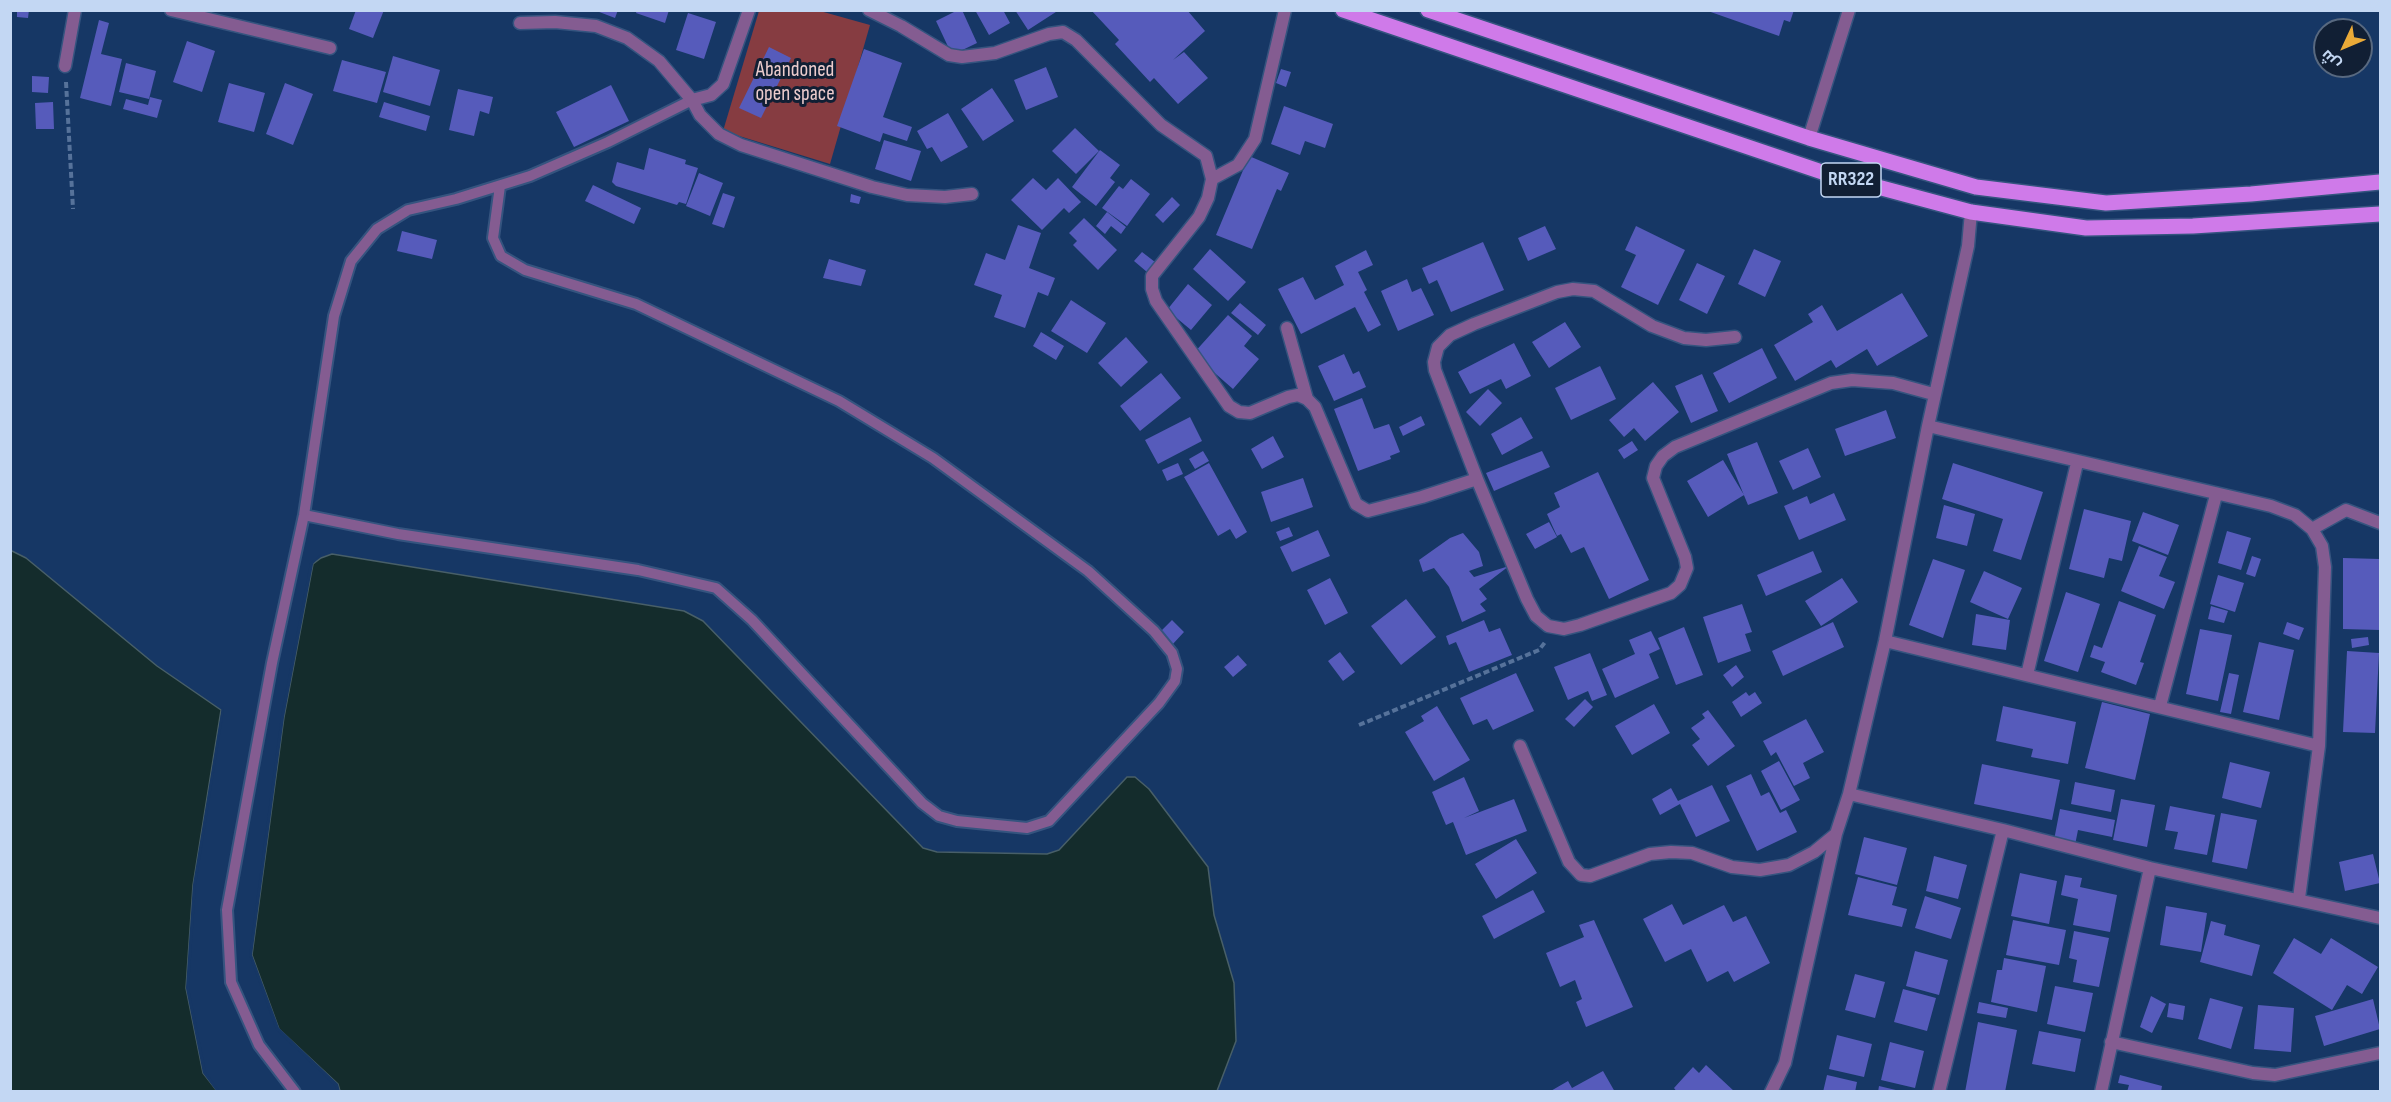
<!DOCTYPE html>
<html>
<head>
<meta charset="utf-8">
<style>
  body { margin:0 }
  #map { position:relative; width:2391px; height:1102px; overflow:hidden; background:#163765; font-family:"Sofia Sans Condensed",Cairo,sans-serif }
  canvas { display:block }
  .frame { position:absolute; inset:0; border:12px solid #c3d7f3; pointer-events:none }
  .north { position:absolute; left:2313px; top:18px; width:60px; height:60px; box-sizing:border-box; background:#111f34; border:2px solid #586980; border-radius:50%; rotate:226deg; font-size:16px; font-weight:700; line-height:24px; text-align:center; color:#c3d7f3 }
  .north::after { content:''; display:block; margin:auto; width:21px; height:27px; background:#eaaa38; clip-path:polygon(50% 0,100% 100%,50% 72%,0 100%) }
</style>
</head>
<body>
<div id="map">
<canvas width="2391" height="1102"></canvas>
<div class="frame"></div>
<div class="north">ش</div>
</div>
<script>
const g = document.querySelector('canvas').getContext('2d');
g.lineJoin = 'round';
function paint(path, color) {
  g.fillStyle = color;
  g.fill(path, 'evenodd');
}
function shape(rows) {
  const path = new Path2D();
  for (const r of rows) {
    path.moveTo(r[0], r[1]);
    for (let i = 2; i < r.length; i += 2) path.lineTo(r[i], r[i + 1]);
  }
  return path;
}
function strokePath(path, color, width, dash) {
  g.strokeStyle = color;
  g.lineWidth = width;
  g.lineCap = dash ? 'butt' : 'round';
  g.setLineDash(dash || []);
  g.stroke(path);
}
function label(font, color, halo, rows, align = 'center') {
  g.font = font + ' "Sofia Sans Condensed",sans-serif';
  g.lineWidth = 6;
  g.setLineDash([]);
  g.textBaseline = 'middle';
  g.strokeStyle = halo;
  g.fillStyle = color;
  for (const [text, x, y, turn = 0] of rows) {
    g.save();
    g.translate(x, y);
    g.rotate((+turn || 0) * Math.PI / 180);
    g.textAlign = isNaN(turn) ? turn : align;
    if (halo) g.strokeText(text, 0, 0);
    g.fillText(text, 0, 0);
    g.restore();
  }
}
paint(shape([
  [759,11,820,11,870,25,830,164,723,131]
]), '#863c41');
const water = shape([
  [10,550,26,558,157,666,221,710,193,885,186,988,203,1073,217,1091,11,1091,10,550],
  [332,554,684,611,703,621,923,848,937,852,1047,854,1059,850,1127,777,1135,777,1149,789,1208,867,1214,915,1234,983,1236,1041,1217,1091,340,1091,338,1084,279,1029,252,955,284,717,313,564,321,558,332,554]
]);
paint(water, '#142c2c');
strokePath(water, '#485f68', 1.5);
paint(shape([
  [321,554,313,564,284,717,252,955,279,1028,338,1084,340,1092,337,1092,335,1086,276,1030,249,955,281,716,310,563],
  [222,707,224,710,196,885,189,988,206,1072,219,1090,217,1092,203,1073,186,988,193,885]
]), '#163765');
paint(shape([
  [17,10,29,10,28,18,17,17],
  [356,10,384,10,373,38,349,29],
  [594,10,618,10,615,18],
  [637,10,669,10,665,23,636,13],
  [958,10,962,10,977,43,952,55,936,21],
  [975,10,1003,10,1010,23,989,35],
  [1015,10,1059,10,1028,30],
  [1091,10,1187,10,1205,31,1173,60,1184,52,1208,78,1178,104,1154,78,1150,82,1115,44,1119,40],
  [1705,10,1794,10,1790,22,1784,20,1779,36],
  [688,13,716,22,704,59,676,50],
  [99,20,109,23,101,54,122,59,111,106,80,98],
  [187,41,215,51,202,92,173,82],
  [769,47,791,58,761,118,739,108],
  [864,49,902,63,883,117,912,127,907,141,883,133,880,142,837,126],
  [393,56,440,70,430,106,383,92],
  [342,60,386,72,377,103,333,91],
  [126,63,156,71,149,99,119,92],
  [1046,67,1058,97,1026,110,1014,80],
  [1281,69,1291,72,1286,87,1276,83],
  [32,76,49,77,48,93,32,92],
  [229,83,265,93,254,132,218,122],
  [285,83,313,94,293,145,266,134],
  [611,85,629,121,574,147,556,112],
  [992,88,1014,121,983,141,961,109],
  [458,89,493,97,489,114,480,111,474,136,449,130],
  [150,97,162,100,157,118,123,109,126,99,148,105],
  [53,102,54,129,36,129,35,103],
  [384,102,430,116,426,131,379,117],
  [1284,106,1333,124,1325,148,1305,141,1300,155,1271,144],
  [948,113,968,147,941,162,932,147,927,149,917,131],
  [1075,128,1099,151,1076,174,1052,151],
  [884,140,921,151,911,181,875,169],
  [649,148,686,160,685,164,698,168,686,204,679,202,677,205,616,186,612,182,617,162,644,170],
  [1100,150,1120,165,1110,178,1115,182,1096,206,1072,187],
  [1249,156,1289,173,1281,191,1277,189,1252,249,1216,235],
  [699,173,723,183,710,216,686,206],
  [1033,178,1046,190,1058,178,1081,202,1069,213,1064,208,1042,230,1011,200],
  [1131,179,1150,194,1127,226,1102,208,1119,186,1123,189],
  [593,185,641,208,634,224,585,201],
  [723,193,735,197,724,228,712,224],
  [851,194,861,197,859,204,850,202],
  [1172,197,1180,205,1163,223,1155,215],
  [1107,212,1126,227,1121,234,1111,226,1105,234,1096,226],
  [1084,218,1117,250,1098,270,1073,245,1077,241,1069,233],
  [1018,225,1041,233,1029,268,1055,278,1048,296,1038,292,1025,328,994,317,1002,295,974,285,986,253,1005,260],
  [1545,226,1556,249,1528,261,1518,238],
  [1636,226,1685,250,1658,305,1621,287,1636,255,1625,250],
  [402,231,437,240,432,259,397,251],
  [1483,242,1504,290,1451,312,1437,280,1429,284,1422,268],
  [1210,249,1246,282,1228,301,1193,269],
  [1754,249,1781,261,1765,297,1738,284],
  [1366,250,1373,265,1358,272,1367,290,1364,292,1381,325,1368,332,1355,307,1301,334,1278,289,1303,277,1315,300,1344,285,1335,266],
  [1142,252,1155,262,1147,272,1134,261],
  [829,259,866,270,861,286,823,278],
  [1697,263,1725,276,1707,314,1679,300],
  [1407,279,1412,292,1421,288,1434,315,1398,331,1381,291],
  [1188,284,1212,305,1191,330,1167,310],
  [1902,293,1928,336,1877,366,1867,349,1836,368,1831,360,1795,381,1774,345,1813,322,1808,314,1822,305,1837,331],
  [1071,300,1106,323,1087,353,1051,331],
  [1240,303,1266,325,1258,335,1231,313],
  [1228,315,1252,336,1244,346,1259,359,1233,389,1193,354],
  [1565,322,1581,347,1549,368,1532,342],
  [1041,332,1064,346,1056,360,1033,346],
  [1126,337,1148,362,1121,387,1098,363],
  [1514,343,1531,376,1506,389,1501,379,1470,394,1458,372],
  [1762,348,1777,378,1729,403,1713,373],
  [1344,354,1353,374,1359,371,1366,387,1334,401,1318,366],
  [1600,366,1616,399,1571,420,1555,388],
  [1161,373,1181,398,1140,431,1120,406],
  [1702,374,1718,411,1691,423,1675,386],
  [1653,382,1679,412,1645,441,1634,428,1624,437,1609,420],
  [1488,389,1502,403,1480,426,1466,412],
  [1362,398,1374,429,1389,424,1400,452,1390,456,1391,459,1358,471,1334,409],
  [1886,410,1896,438,1845,456,1835,429],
  [1421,416,1425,425,1403,436,1399,427],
  [1190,417,1202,441,1158,464,1145,440],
  [1521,417,1533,438,1502,455,1491,434],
  [1273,436,1284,457,1262,469,1251,449],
  [1632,441,1638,450,1624,459,1618,450],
  [1757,442,1778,493,1748,505,1727,454],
  [1808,448,1821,477,1793,490,1779,461],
  [1203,451,1209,461,1195,469,1189,459],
  [1542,451,1550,467,1494,491,1486,473],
  [1723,460,1744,495,1708,517,1687,481],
  [1178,463,1183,474,1167,481,1162,470],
  [1209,463,1247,532,1236,539,1230,529,1218,536,1184,477],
  [1953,463,2043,492,2021,560,1993,551,2003,519,1942,499],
  [1598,472,1649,580,1609,599,1584,547,1571,553,1561,534,1557,536,1547,514,1560,507,1554,493],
  [1303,478,1313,507,1271,522,1261,492],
  [1834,493,1846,520,1799,540,1784,506,1807,496,1810,504],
  [1944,505,1975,514,1967,546,1936,538],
  [2084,509,2131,521,2122,561,2109,558,2104,578,2069,569],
  [2143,512,2179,525,2168,555,2132,541],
  [1549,522,1557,537,1535,549,1526,534],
  [1289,527,1293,536,1280,541,1276,532],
  [1318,530,1330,556,1292,572,1280,547],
  [2227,531,2251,538,2241,570,2218,563],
  [1463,533,1479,552,1483,566,1469,571,1474,577,1509,566,1479,589,1487,599,1480,604,1486,611,1462,622,1449,587,1434,568,1423,572,1419,560,1450,538],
  [2139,546,2167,557,2159,576,2175,582,2164,609,2121,591],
  [1813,551,1822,572,1766,596,1757,575],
  [2252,556,2261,559,2255,577,2246,574],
  [2343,558,2380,559,2380,630,2343,629],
  [1933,559,1965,570,1943,638,1909,625],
  [1984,571,2022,588,2008,619,1970,602],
  [2218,575,2244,583,2235,612,2210,604],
  [1330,578,1348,613,1325,625,1307,590],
  [1842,578,1858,602,1821,626,1805,601],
  [2066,592,2100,604,2078,672,2044,661],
  [1406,599,1436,637,1401,665,1371,626],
  [2119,601,2156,615,2140,662,2144,663,2136,685,2101,672,2105,662,2090,657,2094,645,2102,648],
  [1742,604,1752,632,1745,634,1751,651,1718,663,1703,617],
  [2211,606,2228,611,2224,623,2208,619],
  [1976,614,2010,620,2006,650,1972,645],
  [1172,620,1184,632,1172,645,1159,633],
  [1484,620,1489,632,1500,628,1512,655,1469,672,1456,642,1449,645,1446,636],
  [1833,622,1844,647,1783,676,1772,651],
  [2287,622,2304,628,2299,640,2283,634],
  [1684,627,1703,675,1676,685,1658,638],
  [2200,629,2232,635,2218,701,2186,694],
  [1651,631,1660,649,1649,654,1659,678,1615,698,1602,669,1635,654,1629,640],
  [2368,637,2369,645,2352,648,2351,639],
  [2259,642,2294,650,2279,720,2243,712],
  [2347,651,2379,653,2375,733,2343,732],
  [1340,652,1355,672,1343,681,1328,661],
  [1590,653,1607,695,1592,701,1588,691,1568,700,1554,667],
  [1238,655,1247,665,1233,677,1224,667],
  [1736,665,1744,677,1732,687,1723,675],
  [1516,673,1534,711,1493,730,1487,719,1473,725,1460,698],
  [2229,673,2239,675,2231,714,2220,712],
  [1746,692,1749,696,1755,692,1762,703,1741,717,1732,702],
  [1585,699,1593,707,1574,727,1565,719],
  [2102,702,2150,714,2135,780,2085,768],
  [1654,704,1670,733,1632,755,1615,726],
  [1437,706,1470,760,1434,781,1405,732,1424,721,1421,716],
  [2003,706,2076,722,2068,764,2031,757,2033,749,1996,741],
  [1708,710,1735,746,1708,766,1692,745,1700,739,1691,728,1705,718,1702,714],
  [1806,719,1824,752,1803,763,1810,778,1794,786,1776,752,1771,756,1763,741],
  [1779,761,1800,800,1781,810,1761,771],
  [2230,762,2270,772,2261,808,2222,798],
  [1982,764,2060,780,2052,820,1974,804],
  [1751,774,1761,796,1769,792,1780,813,1786,810,1797,832,1757,851,1726,786],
  [1464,777,1479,811,1464,818,1514,799,1527,831,1466,855,1453,822,1446,825,1432,792],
  [2075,782,2115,790,2111,812,2071,804],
  [1712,785,1730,821,1696,837,1680,804,1660,815,1652,799,1671,788,1678,801],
  [2121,799,2155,805,2147,847,2113,840],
  [2170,806,2215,815,2207,855,2174,849,2178,832,2165,830],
  [2060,809,2115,820,2112,837,2078,830,2075,845,2054,840],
  [2221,813,2257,820,2247,869,2212,862],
  [1864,837,1907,848,1897,885,1855,874],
  [1516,839,1537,873,1496,899,1475,864],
  [2373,854,2380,883,2345,891,2339,862],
  [1934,856,1967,865,1958,899,1926,891],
  [2020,873,2057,881,2049,924,2011,916],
  [2065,875,2082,878,2080,887,2117,895,2110,932,2073,925,2078,899,2061,895],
  [1858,877,1897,887,1892,905,1907,909,1902,927,1848,915],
  [1533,890,1545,912,1494,939,1482,916],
  [1925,896,1961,908,1951,939,1915,928],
  [1672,904,1683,925,1724,905,1733,922,1746,916,1770,963,1734,982,1728,971,1707,982,1691,949,1665,962,1643,919],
  [2166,906,2207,913,2201,952,2160,945],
  [1594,920,1633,1007,1586,1027,1576,1002,1582,999,1575,980,1560,987,1546,953,1584,937,1579,925],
  [2013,920,2066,930,2059,965,2006,955],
  [2211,921,2226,925,2224,935,2260,945,2252,976,2200,962],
  [2074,931,2109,938,2099,987,2073,982,2077,960,2069,958],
  [2294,938,2321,954,2331,938,2378,967,2362,994,2347,985,2332,1010,2273,973],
  [1915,951,1948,960,1939,995,1906,986],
  [2004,958,2046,966,2037,1012,1991,1002,1997,970,2002,970],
  [1855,974,1885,982,1875,1018,1845,1010],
  [2055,986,2093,993,2085,1032,2047,1024],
  [1903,989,1936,998,1927,1031,1894,1022],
  [2151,996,2166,1004,2152,1033,2140,1027],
  [2210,998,2243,1007,2231,1049,2198,1039],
  [2373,999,2380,1029,2324,1046,2315,1016],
  [1979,1002,2008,1008,2006,1018,1977,1013],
  [2169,1003,2185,1006,2183,1020,2167,1017],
  [2258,1005,2294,1008,2291,1052,2254,1049],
  [1978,1022,2017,1030,2005,1092,1965,1092],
  [2039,1031,2081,1039,2075,1072,2032,1064],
  [1837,1035,1872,1044,1864,1077,1829,1069],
  [1890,1042,1924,1051,1915,1088,1881,1080],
  [1706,1065,1735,1092,1677,1092,1674,1088,1693,1067,1699,1073],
  [1603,1071,1615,1092,1549,1092,1568,1081,1572,1088],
  [1827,1075,1857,1082,1855,1092,1823,1092],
  [2120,1075,2162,1086,2161,1092,2127,1092,2129,1085,2118,1083],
  [1879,1086,1900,1091,1900,1092,1878,1092]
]), '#565bbb');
const service = shape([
  [304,515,398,534,638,570,716,588,752,620,922,803,939,816,957,821,1027,828,1049,821,1159,703,1175,681,1177,669,1172,653,1154,631,1088,571,933,458,839,401,636,304,525,270,501,256,493,238,500,186],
  [295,1092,259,1045,231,982,227,910,272,663,304,515,334,316,351,261,377,229,408,210,456,199,530,176,608,142,692,100]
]);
const minor = shape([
  [171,10,330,48],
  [869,10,901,26,949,55,962,57,995,53,1049,34,1063,32,1076,40,1161,125,1206,156,1212,179,1208,198,1199,217,1152,276,1152,289,1156,301,1229,406,1239,412,1250,413,1288,397,1298,395,1307,399,1315,407,1356,504,1368,511,1422,497,1477,479],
  [520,23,555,22,596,26,627,38,659,61,692,100,700,115,719,134,741,145,872,187,907,195,945,197,972,194],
  [65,66,75,10],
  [692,100,711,95,723,84,749,10],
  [1809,138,1849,10],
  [1212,179,1238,165,1255,139,1285,10],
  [1287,328,1307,399],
  [1735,337,1706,340,1684,338,1652,326,1594,291,1573,289,1557,292,1474,324,1450,335,1438,347,1434,362,1435,370,1477,479,1527,599,1536,616,1548,626,1564,629,1580,625,1671,593,1680,585,1687,568,1685,557,1653,478,1656,466,1663,456,1675,447,1831,383,1852,380,1893,383,1933,394],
  [1928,426,1968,246,1971,212],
  [1885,641,2319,746],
  [2027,675,2077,463],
  [2160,706,2216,495],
  [1520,746,1569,862,1581,875,1590,876,1650,854,1671,852,1692,853,1732,867,1760,870,1789,865,1814,852,1836,834],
  [2003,830,1849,794,1885,641,1928,426,2271,506,2295,515,2312,529,2346,510,2380,523],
  [2299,898,2319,746,2325,567,2322,546,2312,529],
  [2111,1042,2253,1073,2275,1075,2380,1053],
  [1771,1092,1785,1063,1836,834,1849,794],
  [1939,1092,2003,830,2150,868],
  [2101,1092,2150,868,2380,918]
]);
const primary = shape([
  [1343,10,1822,172,1971,212,2086,228,2193,226,2380,214],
  [1428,10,1809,138,1976,187,2106,203,2251,194,2380,182]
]);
strokePath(service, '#35547f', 14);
strokePath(minor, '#35547f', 15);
strokePath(primary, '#35547f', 18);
strokePath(shape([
  [66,82,73,209],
  [1359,725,1539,650,1546,641]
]), '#56729a', 4, [6, 3]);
strokePath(service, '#845c91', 10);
strokePath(minor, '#845c91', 12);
strokePath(primary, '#cf7ae9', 15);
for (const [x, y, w] of [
  [1851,180,60]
]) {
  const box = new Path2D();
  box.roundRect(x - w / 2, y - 17, w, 34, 4.5);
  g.fillStyle = '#111f34';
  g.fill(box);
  strokePath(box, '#c3d7f3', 1.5);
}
label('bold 20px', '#c3d7f3', null, [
  ["RR322",1851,180]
]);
label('21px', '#eccccd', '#111f34', [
  ["Abandoned",795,71],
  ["open space",795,95]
]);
</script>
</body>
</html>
